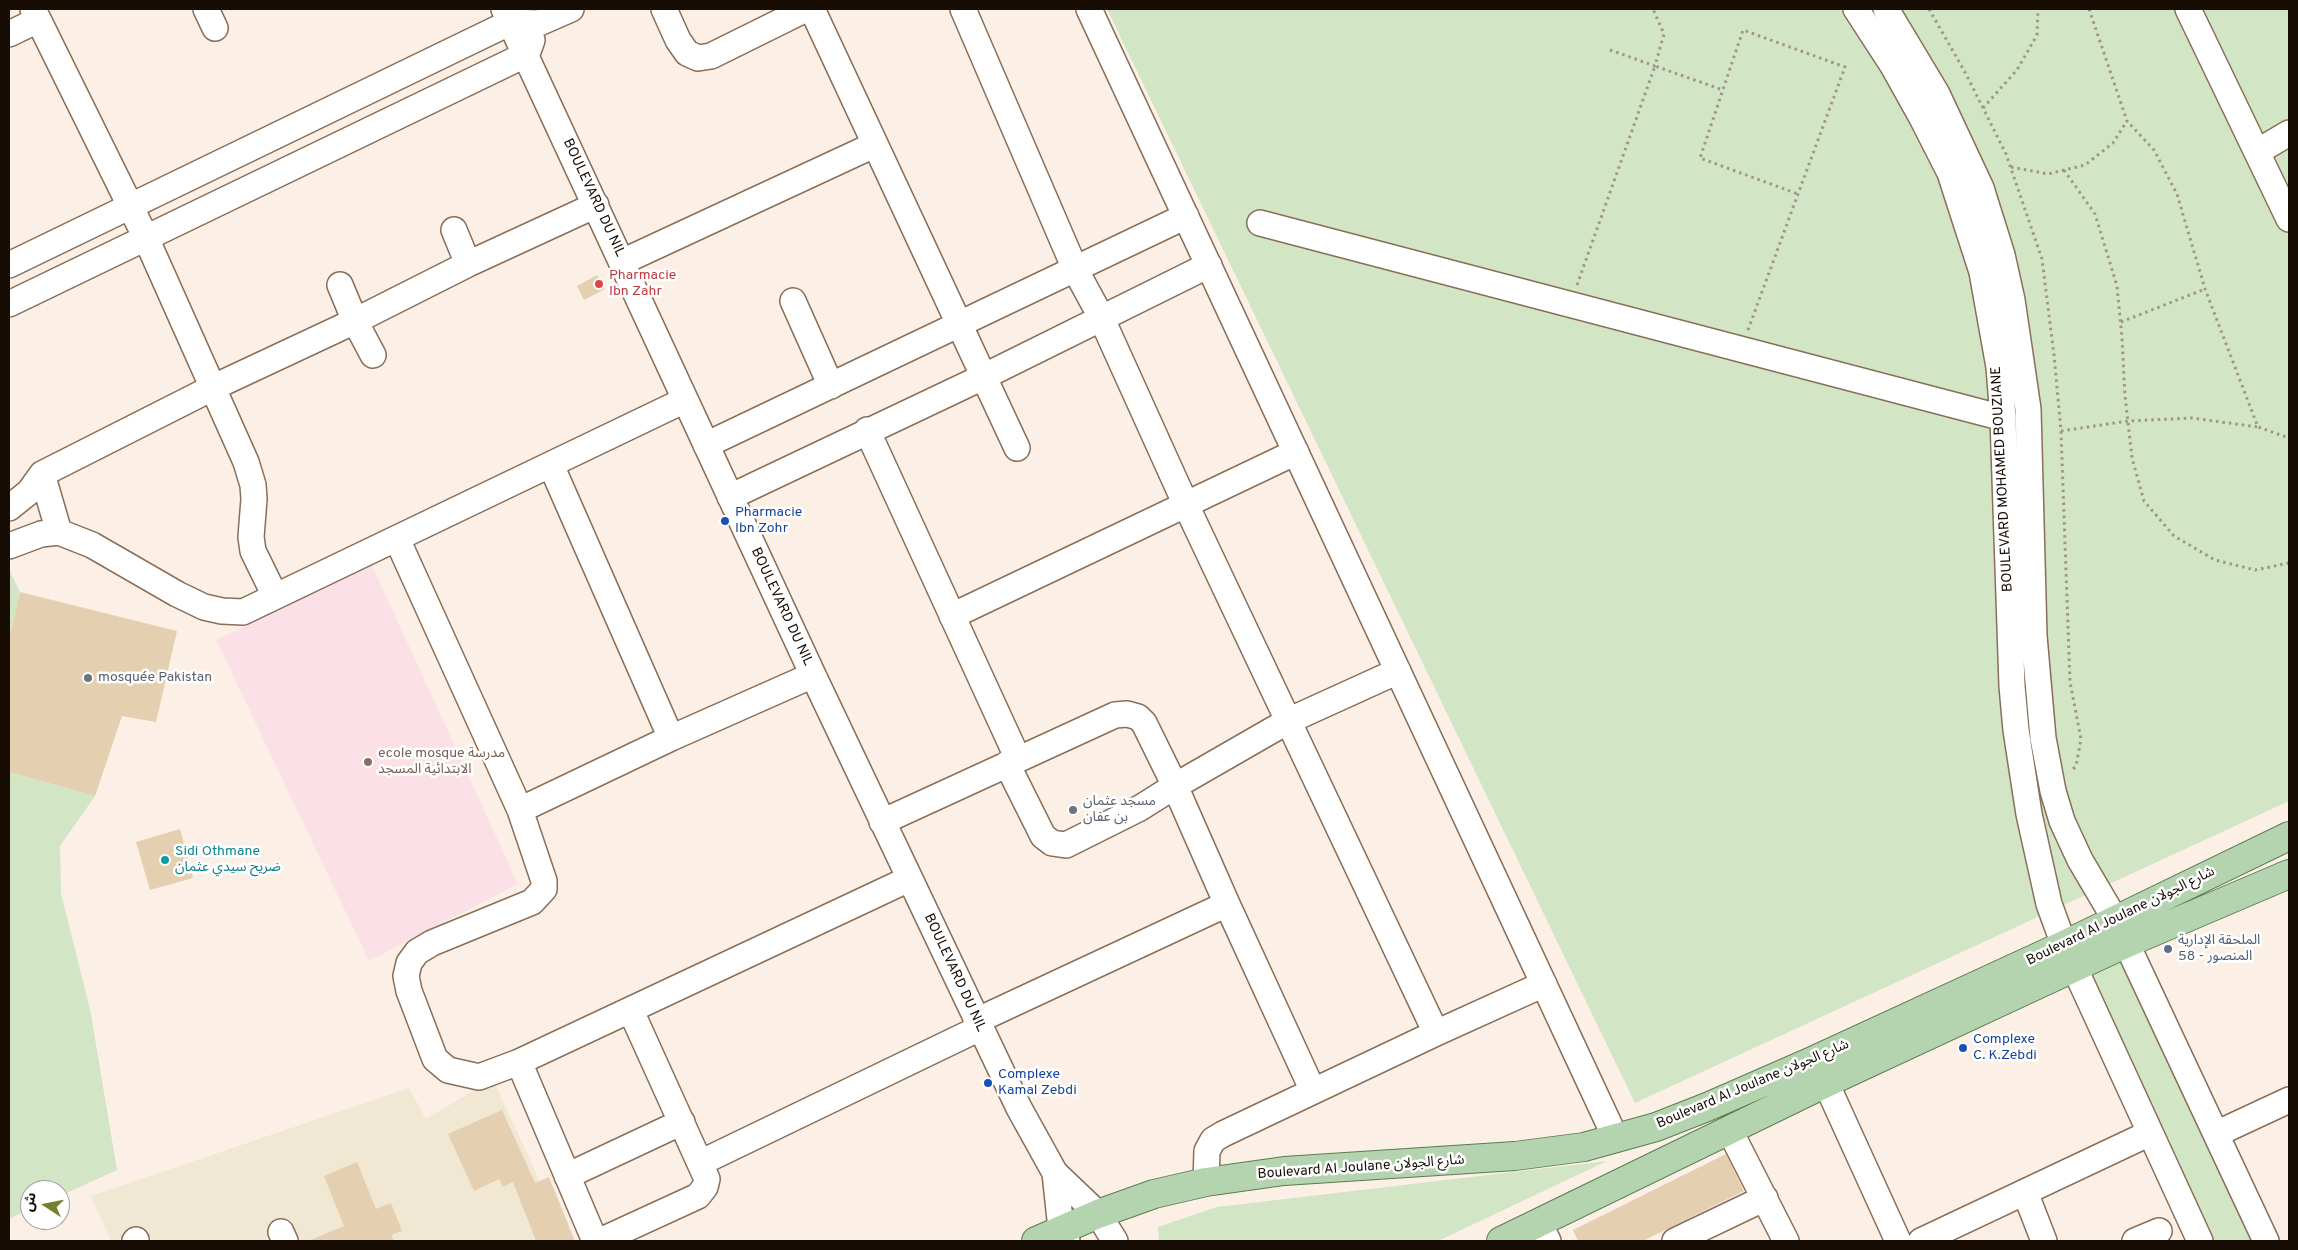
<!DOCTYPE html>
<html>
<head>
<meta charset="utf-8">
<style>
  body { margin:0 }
  #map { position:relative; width:2298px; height:1250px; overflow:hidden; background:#fcf0e6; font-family:Overpass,"Noto Sans Arabic",sans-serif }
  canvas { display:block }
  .frame { position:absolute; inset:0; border:10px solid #170d05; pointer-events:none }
  .north { position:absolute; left:20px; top:1180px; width:50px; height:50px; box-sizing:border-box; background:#fff; border:1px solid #a29e9b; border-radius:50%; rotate:281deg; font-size:14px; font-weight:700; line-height:20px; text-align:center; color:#170d05 }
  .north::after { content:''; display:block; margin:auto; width:18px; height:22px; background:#73802d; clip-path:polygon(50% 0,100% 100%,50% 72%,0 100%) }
</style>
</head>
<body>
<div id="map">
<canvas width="2298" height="1250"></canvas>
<div class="frame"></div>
<div class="north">ش</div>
</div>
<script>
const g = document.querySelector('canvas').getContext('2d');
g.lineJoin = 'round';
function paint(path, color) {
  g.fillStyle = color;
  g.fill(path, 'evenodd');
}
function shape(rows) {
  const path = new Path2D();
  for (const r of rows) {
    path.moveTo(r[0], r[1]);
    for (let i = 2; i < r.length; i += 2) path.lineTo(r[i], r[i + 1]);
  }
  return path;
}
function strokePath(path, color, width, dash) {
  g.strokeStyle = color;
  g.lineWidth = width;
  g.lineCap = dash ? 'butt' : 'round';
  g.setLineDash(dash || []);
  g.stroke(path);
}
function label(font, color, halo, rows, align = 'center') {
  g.font = font + ' Overpass,"Noto Sans Arabic",sans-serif';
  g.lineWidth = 5;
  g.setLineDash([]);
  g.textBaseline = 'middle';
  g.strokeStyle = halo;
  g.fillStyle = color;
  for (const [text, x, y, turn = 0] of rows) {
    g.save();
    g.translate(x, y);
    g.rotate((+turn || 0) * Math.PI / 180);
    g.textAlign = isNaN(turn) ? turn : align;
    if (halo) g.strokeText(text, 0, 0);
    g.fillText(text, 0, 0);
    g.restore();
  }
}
paint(shape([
  [372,565,518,884,369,961,216,640]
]), '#fbe1e7');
paint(shape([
  [493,1079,567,1241,111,1241,91,1196,409,1088,426,1119]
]), '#f1e8d3');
paint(shape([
  [1107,9,2289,9,2289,801,1635,1103],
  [9,569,20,592,9,640],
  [9,772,95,796,60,846,61,893,90,1009,117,1170,60,1196,60,1190,30,1190,30,1209,9,1219],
  [2127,943,2266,1241,2200,1241,2075,968],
  [1607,1161,1438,1241,1159,1241,1158,1227,1217,1207]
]), '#d2e5c5');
paint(shape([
  [597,275,605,289,584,300,577,286],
  [20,592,177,631,156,722,122,716,95,796,9,772,9,640],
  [180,829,193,878,150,890,136,842],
  [502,1110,535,1183,549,1177,575,1241,536,1241,513,1182,503,1187,499,1179,474,1191,448,1134],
  [1726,1154,1744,1191,1643,1241,1578,1241,1573,1230],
  [357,1162,376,1209,391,1203,402,1231,391,1235,394,1241,308,1241,344,1226,324,1176]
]), '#e4d0b0');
const minor = shape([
  [33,9,146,238,246,462,253,485,254,499,251,537,253,551,275,596],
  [206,9,215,28],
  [504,9,813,675,1019,1108,1055,1173,1098,1214,1115,1241],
  [664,9,678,40,687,53,698,58,711,56,806,9],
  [812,9,1017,448],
  [963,9,1075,269,1101,317,1186,505,1436,1033],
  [1089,9,1616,1139],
  [1856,9,1893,66,1922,118,1950,173,1982,272,1999,367,2003,418,2012,686,2016,730,2029,814,2049,904,2064,945,2200,1241],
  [1886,9,1937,94,1981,188,2002,255,2012,300,2028,409,2034,636,2043,738,2053,791,2062,821,2080,860,2116,921,2266,1241],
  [2188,9,2289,219],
  [9,34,38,20],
  [2257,152,2289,133],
  [1260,223,2003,418],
  [454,230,468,264],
  [622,262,874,145],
  [9,265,511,22,539,23,571,9],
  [340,285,355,321,373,355],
  [793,301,831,386],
  [9,304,527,54,532,40],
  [867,430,1018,759],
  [706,445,1186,216],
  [551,465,671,738],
  [42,474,59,532],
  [730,497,983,377,1209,265],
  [9,508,29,492,42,474,214,387,355,321,468,264,596,205],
  [397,539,520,810,544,881,544,889,532,902,432,943,417,952,409,963,406,976,409,991,435,1059,448,1070,479,1077,519,1062,909,879],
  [9,546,41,534,59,532,92,545,177,594,204,607,222,611,243,612,685,400],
  [952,616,1296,452],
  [1007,764,1043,836,1052,843,1066,845,1140,808,1175,786,1288,721,1398,671],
  [520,810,671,738,813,675],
  [882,822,1115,715,1127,714,1138,717,1144,723,1175,786,1227,904,1313,1091],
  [976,1021,1227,904],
  [519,1062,595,1241],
  [1826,1083,1898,1241],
  [1730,1131,1786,1241],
  [2216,1134,2289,1100],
  [700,1163,980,1028],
  [1055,1173,1061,1229,1067,1241],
  [567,1176,682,1122],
  [1206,1182,1207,1151,1213,1140,1223,1134,1436,1033,1544,984],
  [2025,1192,2044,1241],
  [1539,1223,1548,1241],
  [281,1232,285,1241],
  [135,1241,136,1240],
  [600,1241,698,1196,705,1187,707,1179,631,1011],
  [1675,1241,1765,1198],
  [1921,1241,2150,1133],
  [2135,1241,2159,1231]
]);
const major = shape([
  [1036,1241,1098,1214,1154,1194,1206,1182,1284,1171,1515,1156,1584,1147,1656,1127,1707,1107,1810,1062,2064,945,2289,836],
  [1501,1241,1826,1083,2127,943,2289,874]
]);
strokePath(minor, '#896e58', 28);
strokePath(major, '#5c7c50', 30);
strokePath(shape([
  [1929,9,1966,74,2006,154,2042,259,2054,355,2061,431,2070,682,2081,739,2076,766,2072,770],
  [2089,9,2127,121,2154,150,2177,194,2205,289,2258,427,2289,438],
  [1610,50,1655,66,1664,34,1653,9],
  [1983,108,2017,70,2037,35,2038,9],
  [2011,167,2048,174,2085,165,2113,143,2127,121],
  [2064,170,2095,214,2117,286,2122,338,2125,396,2132,458,2144,501,2174,536,2215,560,2255,570,2289,563],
  [1577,285,1655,66,1723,90],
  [2121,322,2205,289],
  [1748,330,1798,194,1845,67,1743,30,1700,158,1798,194],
  [2061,431,2128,421,2192,418,2258,427]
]), '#a0958c', 3, [2.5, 4]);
strokePath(minor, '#fff', 25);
strokePath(major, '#b3d4ae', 28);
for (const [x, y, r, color] of [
  [599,284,5,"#e0444e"],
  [725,521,5,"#1a4fb4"],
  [88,678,5,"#6b7280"],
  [368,762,5,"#8d6e63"],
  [1073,810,5,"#6b7280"],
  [165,860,5,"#0f9aa8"],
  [2168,949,5,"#5c6f8a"],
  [1963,1048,5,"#1a4fb4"],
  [988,1083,5,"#1a4fb4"]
]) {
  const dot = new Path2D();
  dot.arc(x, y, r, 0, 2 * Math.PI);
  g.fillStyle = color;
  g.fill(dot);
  strokePath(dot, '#fff', 2);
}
label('14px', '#170d05', '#fff', [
  ["BOULEVARD DU NIL",593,198,65],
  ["BOULEVARD MOHAMED BOUZIANE",2003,479,-93],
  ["BOULEVARD DU NIL",781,607,65],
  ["Boulevard Al Joulane شارع الجولان",2121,917,-26],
  ["BOULEVARD DU NIL",954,973,65],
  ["Boulevard Al Joulane شارع الجولان",1753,1085,-23],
  ["Boulevard Al Joulane شارع الجولان",1361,1168,-4]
]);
label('14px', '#be3a42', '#fff', [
  ["Pharmacie",609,276],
  ["Ibn Zahr",609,292]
], 'left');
label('14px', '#164399', '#fff', [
  ["Pharmacie",735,513],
  ["Ibn Zohr",735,529],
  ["Complexe",1973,1040],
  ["C. K.Zebdi",1973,1056],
  ["Complexe",998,1075],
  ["Kamal Zebdi",998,1091]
], 'left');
label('14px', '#5b616d', '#fff', [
  ["mosquée Pakistan",98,678],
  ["مسجد عثمان",1083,802],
  ["بن عفان",1083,818]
], 'left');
label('14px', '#785e54', '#fff', [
  ["ecole mosque مدرسة",378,754],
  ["الابتدائية المسجد",378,770]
], 'left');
label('14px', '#0d838f', '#fff', [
  ["Sidi Othmane",175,852],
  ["ضريح سيدي عثمان",175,868]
], 'left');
label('14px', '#4e5e75', '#fff', [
  ["الملحقة الإدارية",2178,941],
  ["58 - المنصور",2178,957]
], 'left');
</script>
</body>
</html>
